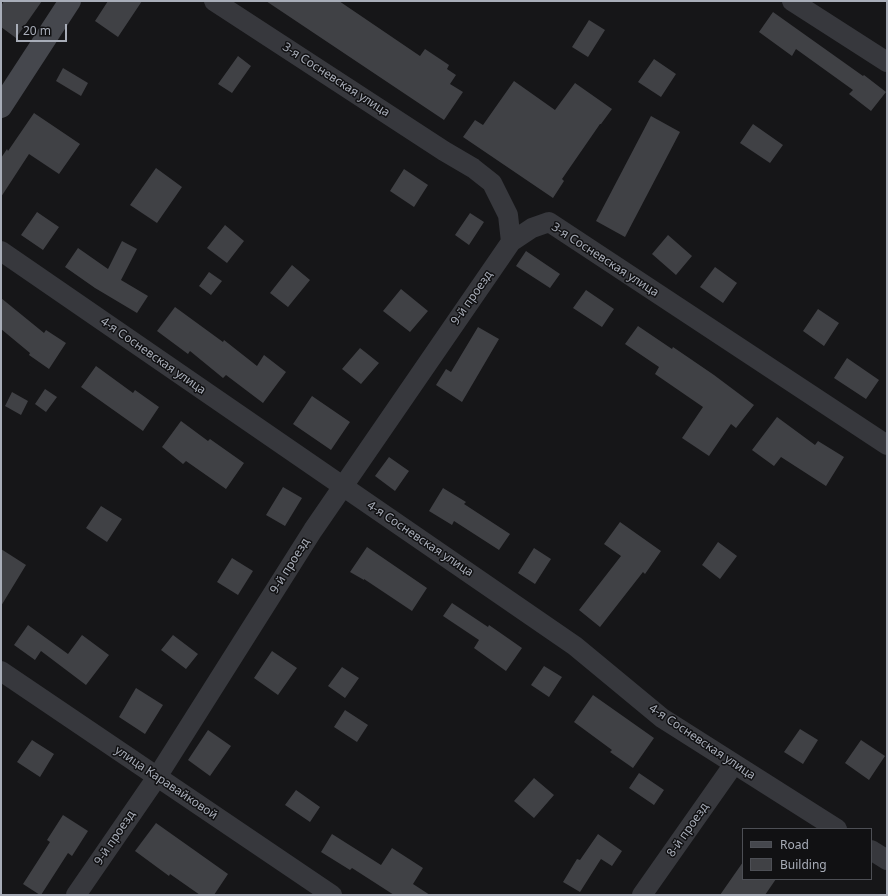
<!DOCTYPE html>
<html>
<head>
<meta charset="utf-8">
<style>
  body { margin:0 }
  #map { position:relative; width:888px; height:896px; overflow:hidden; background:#161618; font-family:"Noto Sans",sans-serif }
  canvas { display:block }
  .frame { position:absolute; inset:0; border:2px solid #a8adb8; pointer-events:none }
  .legend { position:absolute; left:742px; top:828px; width:130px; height:52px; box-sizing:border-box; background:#111113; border:1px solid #4d4f55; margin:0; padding:5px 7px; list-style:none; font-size:12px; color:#a8adb8 }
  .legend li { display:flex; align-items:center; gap:8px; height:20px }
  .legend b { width:20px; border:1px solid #4d4f55 }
  .scale { position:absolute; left:16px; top:24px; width:51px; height:18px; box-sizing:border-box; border:2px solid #a8adb8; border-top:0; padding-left:5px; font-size:12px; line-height:14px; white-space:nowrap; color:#a8adb8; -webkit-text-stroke:3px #111113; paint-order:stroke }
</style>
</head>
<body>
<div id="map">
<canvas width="888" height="896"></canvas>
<div class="frame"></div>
<ul class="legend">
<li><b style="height:5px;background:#45474d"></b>Road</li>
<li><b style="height:11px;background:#404145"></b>Building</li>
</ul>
<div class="scale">20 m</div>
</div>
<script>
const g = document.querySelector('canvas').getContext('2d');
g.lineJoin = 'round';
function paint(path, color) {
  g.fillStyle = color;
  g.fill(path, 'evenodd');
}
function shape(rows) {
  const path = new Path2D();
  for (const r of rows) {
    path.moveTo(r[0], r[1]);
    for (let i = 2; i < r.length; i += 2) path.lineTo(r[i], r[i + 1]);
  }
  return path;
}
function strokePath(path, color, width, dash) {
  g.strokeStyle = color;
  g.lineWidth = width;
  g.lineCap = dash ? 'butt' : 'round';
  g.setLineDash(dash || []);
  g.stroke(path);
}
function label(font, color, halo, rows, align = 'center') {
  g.font = font + ' "Noto Sans",sans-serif';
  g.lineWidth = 3;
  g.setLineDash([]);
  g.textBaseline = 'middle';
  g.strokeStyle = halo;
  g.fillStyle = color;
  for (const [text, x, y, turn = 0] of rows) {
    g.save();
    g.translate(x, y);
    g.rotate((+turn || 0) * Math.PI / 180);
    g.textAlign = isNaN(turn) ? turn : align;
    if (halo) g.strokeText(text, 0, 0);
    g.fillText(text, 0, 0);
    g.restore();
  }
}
paint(shape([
  [4,1,42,1,16,38,1,27,1,6],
  [108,1,142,1,118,37,95,21],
  [266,1,339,1,420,56,425,49,449,65,447,69,456,75,450,84,463,92,444,120],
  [773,12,863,76,864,75,886,92,871,111,849,94,853,90,796,49,792,56,759,32],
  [589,20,605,30,588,57,572,47],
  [238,56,251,66,232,93,218,84],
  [654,59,676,74,661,97,638,82],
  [63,68,88,83,81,96,56,81],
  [514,81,555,110,575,83,612,109,601,124,600,124,562,179,564,181,553,198,463,137,475,120,483,125],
  [34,113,80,144,59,174,29,154,1,197,1,158,7,149,8,151],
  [651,116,680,132,625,237,596,221],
  [753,124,783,145,770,163,740,143],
  [156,168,182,187,157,223,130,205],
  [404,169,428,185,414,207,390,191],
  [37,212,59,227,43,250,21,235],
  [470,213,484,222,469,245,455,235],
  [225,225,244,241,227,263,207,248],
  [668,235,692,256,676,275,652,254],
  [122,241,137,249,121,280,148,296,137,313,95,288,65,267,78,248,108,269],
  [526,251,560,274,550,288,516,266],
  [292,265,310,280,288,307,270,293],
  [715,267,737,283,723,303,700,287],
  [209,272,222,281,211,295,199,286],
  [401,289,428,311,410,332,383,311],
  [586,290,614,309,602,327,573,308],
  [1,298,44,333,46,330,66,343,49,369,29,355,30,353,1,329],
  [175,307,223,342,224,340,257,366,264,355,286,372,263,403,226,375,223,378,190,351,188,354,157,331],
  [818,309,839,323,824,346,803,331],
  [638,326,672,349,673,347,714,375,754,405,736,428,731,424,709,456,682,438,703,407,655,374,659,367,625,344],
  [478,327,499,339,462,402,436,385,446,369,451,372],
  [360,348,379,363,361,384,342,369],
  [847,358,879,380,866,399,834,378],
  [96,366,133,393,135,390,159,407,143,431,81,387],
  [45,389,57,397,46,412,35,404],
  [12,392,28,401,21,415,5,406],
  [312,396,350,422,331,450,293,424],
  [777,417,815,445,818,441,844,457,826,486,781,457,774,466,752,450],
  [181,421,208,441,210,439,244,463,226,489,186,461,183,464,162,447],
  [389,457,409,471,395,491,375,476],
  [283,487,302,498,285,526,266,515],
  [443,488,466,502,464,504,510,534,499,550,454,521,452,525,429,511],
  [101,506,122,519,107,542,86,528],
  [620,522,661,551,645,574,643,572,600,627,579,610,621,556,604,544],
  [718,542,737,556,720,579,702,565],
  [367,547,427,588,412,611,364,579,364,580,350,572],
  [534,548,551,559,535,584,518,573],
  [1,549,26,565,1,606],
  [232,558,253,571,238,595,217,582],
  [452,603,488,627,489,625,522,648,506,671,474,648,479,640,443,616],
  [28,625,68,654,82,635,109,655,86,685,41,651,35,660,14,645],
  [173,635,198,654,186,669,161,650],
  [272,651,297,668,278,695,254,678],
  [544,666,562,677,549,697,531,685],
  [342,667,359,678,345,698,328,686],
  [136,688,163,705,145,734,119,717],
  [593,695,654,738,633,768,610,752,612,750,574,722],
  [345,710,368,725,357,742,334,727],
  [800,729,818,740,803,764,784,752],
  [208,730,231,746,210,776,188,760],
  [32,740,54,754,40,777,17,762],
  [861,740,885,756,869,780,845,763],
  [639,773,664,790,654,805,629,788],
  [534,778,554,795,534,818,514,801],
  [296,790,320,807,310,822,285,805],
  [63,815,88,831,72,856,68,853,41,895,40,895,23,884,50,842,47,840],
  [156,823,228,874,214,895,200,895,170,874,169,876,135,851],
  [332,834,381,865,392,848,423,868,413,884,430,895,394,895,352,868,350,870,321,852],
  [598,834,622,851,612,866,601,859,580,892,563,882,577,859,580,860],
  [743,862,743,879,776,879,765,895,720,895]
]), '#404145');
strokePath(shape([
  [214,1,444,151,473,168,492,183,508,215,511,242,532,228,549,222,887,445],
  [792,1,887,62],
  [1,251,575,646,662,718,837,829],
  [1,671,332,895],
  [871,850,887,860],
  [76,895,157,777,313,530,511,242],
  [642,895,734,764]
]), '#37383d', 20);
strokePath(shape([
  [1,107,70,1]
]), '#45474d', 22);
label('12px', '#a8adb8', '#111113', [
  ["3-я Сосневская улица",336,80,33],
  ["3-я Сосневская улица",605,260,33],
  ["9-й проезд",472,298,-55],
  ["4-я Сосневская улица",153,356,35],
  ["4-я Сосневская улица",420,539,34],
  ["9-й проезд",290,566,-58],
  ["4-я Сосневская улица",702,742,34],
  ["улица Каравайковой",166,783,34],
  ["8-й проезд",688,830,-55],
  ["9-й проезд",115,838,-56]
]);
</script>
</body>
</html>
